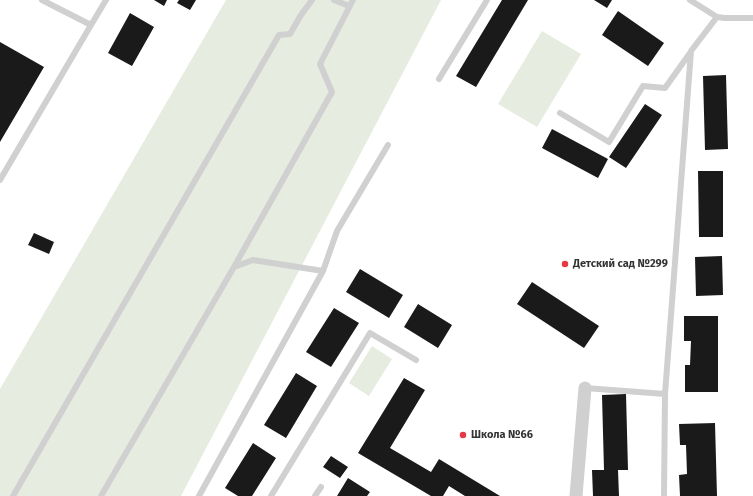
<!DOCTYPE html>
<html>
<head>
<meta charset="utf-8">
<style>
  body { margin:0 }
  canvas { display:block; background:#fff }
</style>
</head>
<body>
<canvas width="753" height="496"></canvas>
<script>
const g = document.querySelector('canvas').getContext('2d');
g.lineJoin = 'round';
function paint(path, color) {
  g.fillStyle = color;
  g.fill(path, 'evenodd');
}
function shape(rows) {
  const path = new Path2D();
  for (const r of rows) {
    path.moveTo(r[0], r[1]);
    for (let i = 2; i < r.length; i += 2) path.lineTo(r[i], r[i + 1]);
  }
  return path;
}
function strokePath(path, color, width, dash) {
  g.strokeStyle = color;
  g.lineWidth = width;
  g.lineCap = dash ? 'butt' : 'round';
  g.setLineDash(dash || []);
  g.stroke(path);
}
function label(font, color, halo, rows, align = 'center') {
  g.font = font + ' "Fira Sans",sans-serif';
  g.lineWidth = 4;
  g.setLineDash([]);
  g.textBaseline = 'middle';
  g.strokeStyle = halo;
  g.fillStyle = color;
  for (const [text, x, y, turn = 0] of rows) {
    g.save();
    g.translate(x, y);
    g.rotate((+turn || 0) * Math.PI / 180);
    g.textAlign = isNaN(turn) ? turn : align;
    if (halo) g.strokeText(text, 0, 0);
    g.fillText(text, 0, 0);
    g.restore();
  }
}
paint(shape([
  [226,0,441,0,181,496,0,496,0,389],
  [542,31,581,54,537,127,498,104],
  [372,346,392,359,369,396,349,383]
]), '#e6ecdf');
paint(shape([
  [154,0,167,0,164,6],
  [179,0,196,0,190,10,177,3],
  [502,0,528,0,476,87,456,76],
  [594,0,612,0,607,8],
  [618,11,664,43,648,66,602,35],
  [130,13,154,27,132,66,108,53],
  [0,42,44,67,0,142],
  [726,75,728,149,705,150,703,76],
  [645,104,662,115,626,168,609,157],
  [552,129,608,159,598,178,542,148],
  [698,171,723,171,723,237,699,237],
  [34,233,54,242,49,254,28,245],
  [722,256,723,295,696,296,695,257],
  [360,269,403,295,389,318,346,292],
  [532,282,599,326,584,348,517,304],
  [418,304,452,325,438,348,404,327],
  [334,308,359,323,331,367,306,352],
  [684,316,718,316,718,392,685,392,685,365,690,365,691,341,684,341],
  [296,373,317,386,286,438,264,425],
  [404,378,425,390,390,448,431,472,439,459,500,496,465,496,449,486,443,496,431,496,358,453],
  [626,394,628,470,618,470,619,496,593,496,592,470,604,470,602,395],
  [715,423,717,496,680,496,679,475,687,474,686,445,680,445,679,424],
  [253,443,276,458,252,496,238,496,225,488],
  [331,456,348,467,340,478,323,467],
  [348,478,370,492,367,496,337,496]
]), '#1a1a1a');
strokePath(shape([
  [42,0,91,25,106,0],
  [334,0,349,6],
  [690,0,717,17,725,18,753,18],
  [439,79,487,0],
  [560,113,609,142,643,86,665,88,690,53],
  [0,180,91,25],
  [234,267,332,92,320,64,353,0],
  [585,388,665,394],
  [13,496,279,35,290,34,301,15,312,0],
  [101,496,234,267,253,260,323,271],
  [199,496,323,271,337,231,388,145],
  [271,496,370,333,416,360],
  [315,496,321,487],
  [664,496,665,394,691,51,717,17]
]), '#d0d0d0', 6);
strokePath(shape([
  [576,496,585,388]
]), '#d0d0d0', 13);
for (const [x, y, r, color] of [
  [565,264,4,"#e63946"],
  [463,435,4,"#e63946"]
]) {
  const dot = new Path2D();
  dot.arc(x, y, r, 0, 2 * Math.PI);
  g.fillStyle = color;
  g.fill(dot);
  strokePath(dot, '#fff', 1.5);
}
label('bold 11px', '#333', '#fff', [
  ["Детский сад №299",573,264],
  ["Школа №66",471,435]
], 'left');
</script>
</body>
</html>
